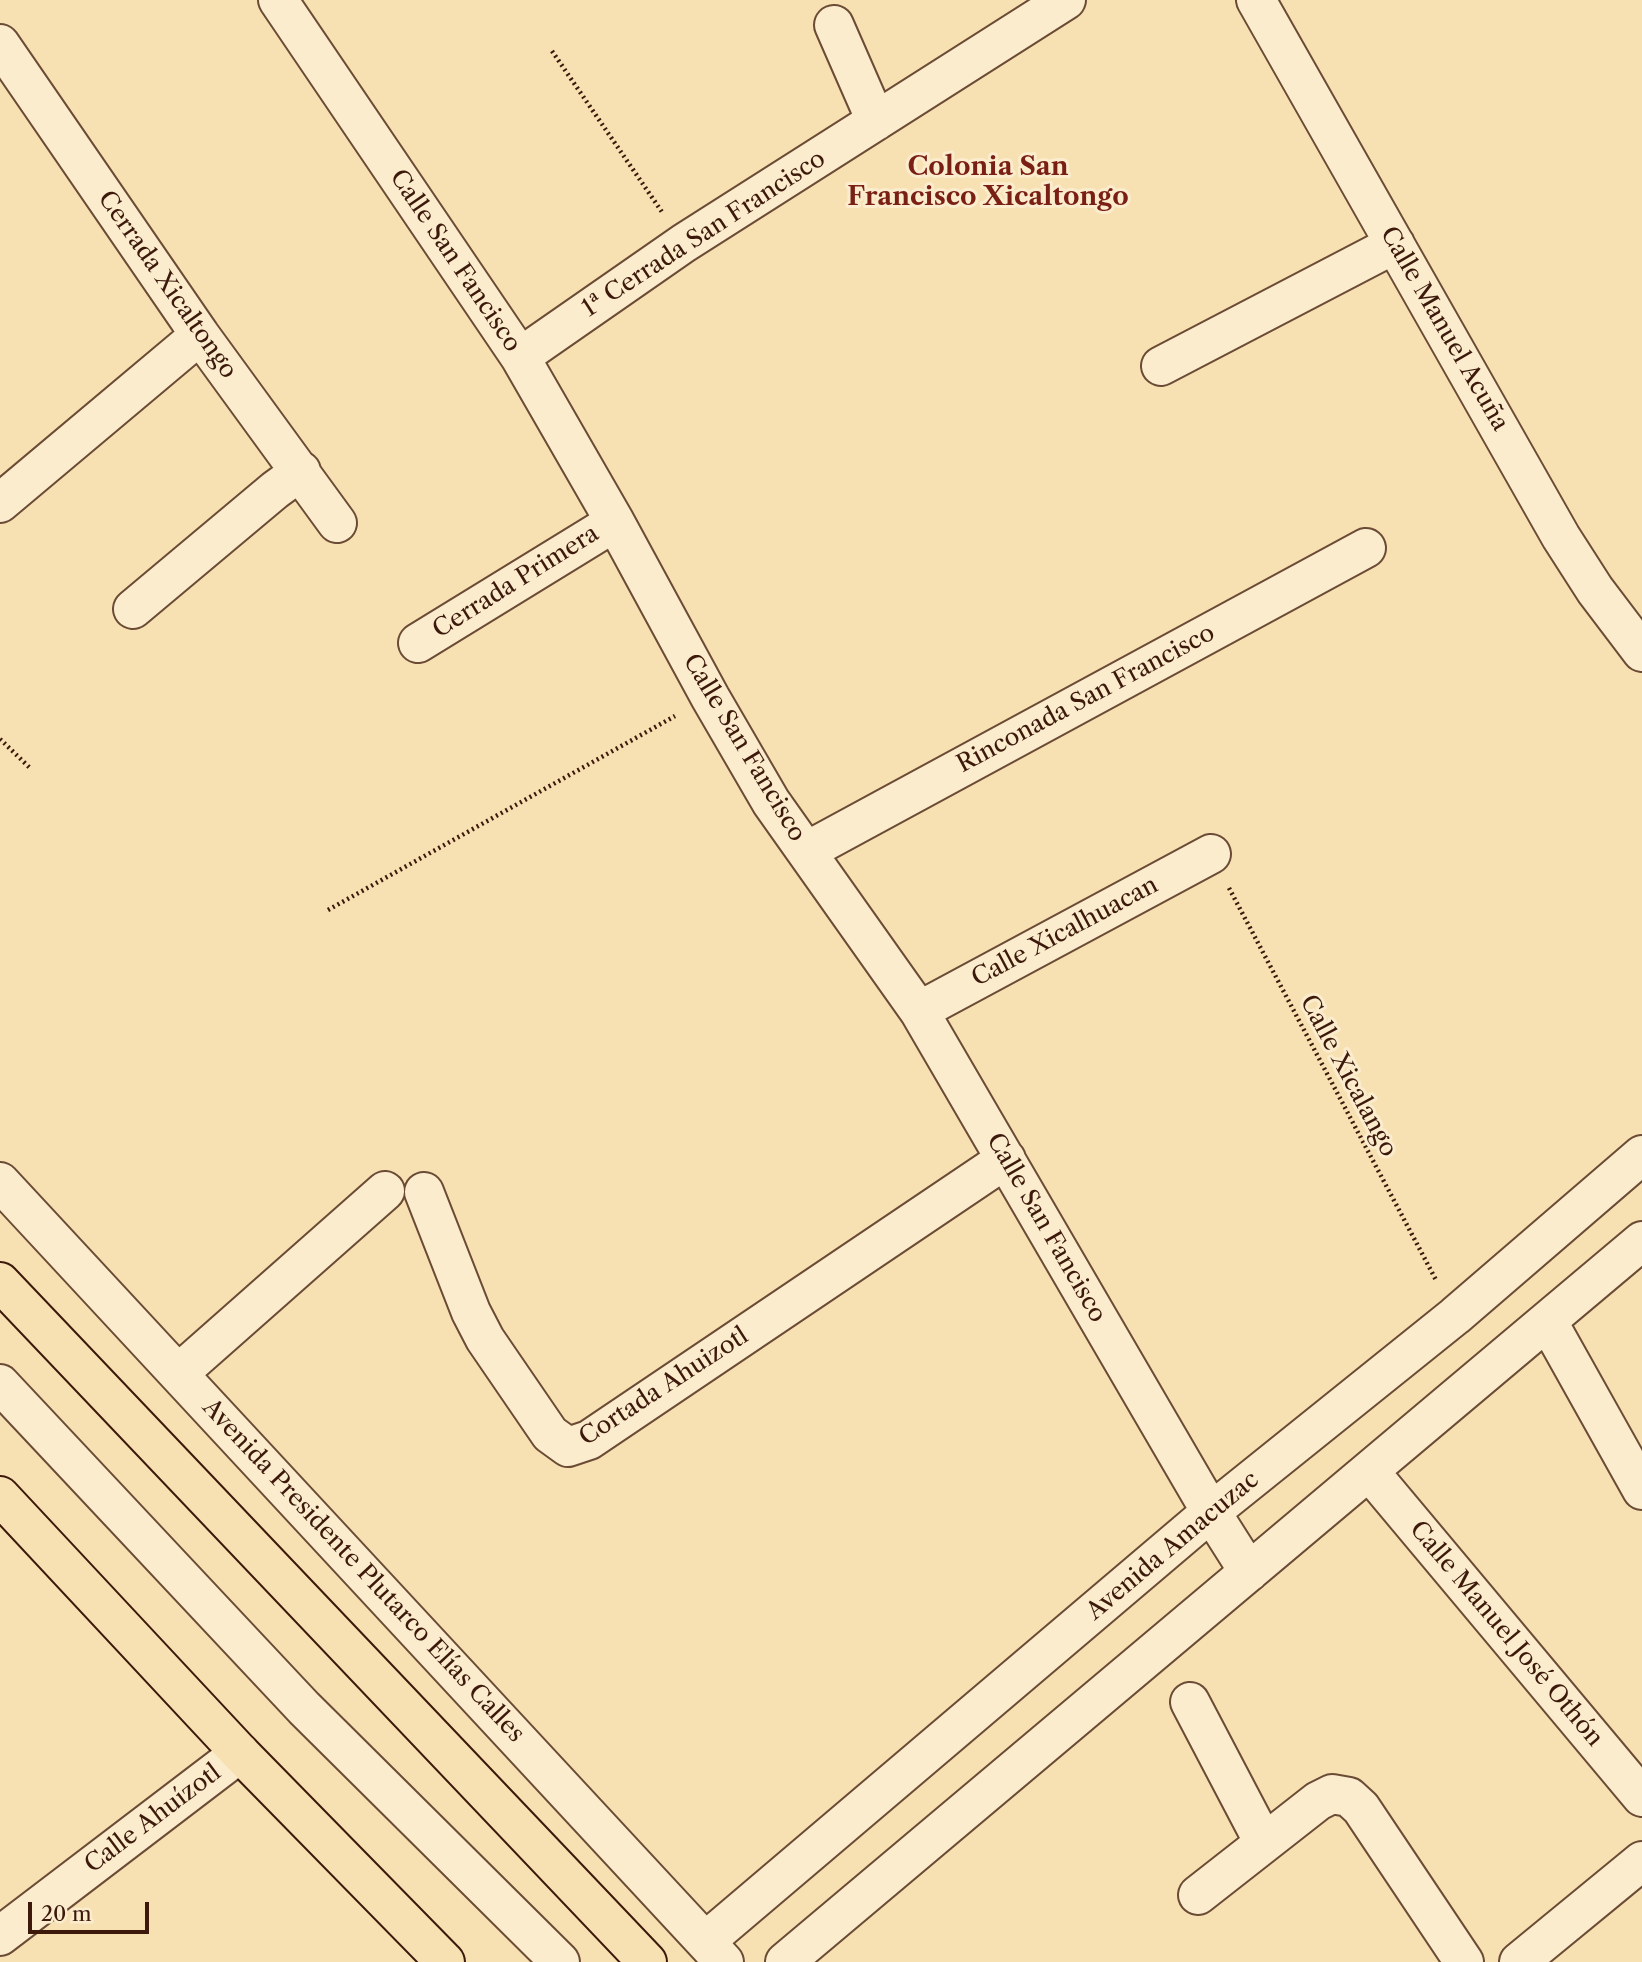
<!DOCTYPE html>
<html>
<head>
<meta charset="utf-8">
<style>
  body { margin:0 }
  #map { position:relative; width:1642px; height:1962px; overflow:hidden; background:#f7e1b2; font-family:"Libre Caslon Text",serif }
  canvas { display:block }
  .scale { position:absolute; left:28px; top:1902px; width:121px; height:32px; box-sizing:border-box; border:4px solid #3c190b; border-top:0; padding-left:9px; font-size:21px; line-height:24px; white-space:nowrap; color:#3c190b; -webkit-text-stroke:5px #faeccd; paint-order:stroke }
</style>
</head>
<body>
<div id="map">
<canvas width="1642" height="1962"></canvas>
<div class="scale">20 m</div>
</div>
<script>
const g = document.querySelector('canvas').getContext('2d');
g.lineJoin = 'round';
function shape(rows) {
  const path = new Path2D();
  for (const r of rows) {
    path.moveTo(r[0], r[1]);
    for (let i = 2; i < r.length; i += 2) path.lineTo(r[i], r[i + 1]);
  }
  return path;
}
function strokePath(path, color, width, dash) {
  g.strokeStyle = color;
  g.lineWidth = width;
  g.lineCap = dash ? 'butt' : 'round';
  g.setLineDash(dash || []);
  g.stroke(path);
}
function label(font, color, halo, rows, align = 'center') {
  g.font = font + ' "Libre Caslon Text",serif';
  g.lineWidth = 6;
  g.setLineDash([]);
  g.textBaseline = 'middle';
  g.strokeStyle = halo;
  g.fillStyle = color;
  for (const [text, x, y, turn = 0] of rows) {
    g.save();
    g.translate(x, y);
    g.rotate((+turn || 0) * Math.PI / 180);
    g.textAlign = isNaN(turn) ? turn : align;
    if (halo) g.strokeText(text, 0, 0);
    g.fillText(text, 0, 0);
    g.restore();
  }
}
const minor = shape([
  [278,0,520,357,615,522,710,697,771,802,919,1011,1211,1512,1249,1572],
  [1256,0,1561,537,1595,590,1642,652],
  [834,25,876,121],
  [0,44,200,335,337,523],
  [520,357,684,243,1066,0],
  [1161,366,1395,244],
  [0,503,200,335],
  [133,609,275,490,301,471],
  [418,643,615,522],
  [807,851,1366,548],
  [919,1011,1211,854],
  [0,1182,724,1962],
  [424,1192,471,1312,485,1339,550,1434,568,1447,589,1440,1006,1159],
  [1548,1322,1642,1490],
  [179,1373,385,1191],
  [0,1384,304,1708,560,1962],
  [1369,1471,1642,1797],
  [1190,1702,1264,1843],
  [1198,1895,1318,1801,1332,1794,1349,1797,1361,1808,1464,1962],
  [0,1936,240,1753],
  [707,1940,1211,1512,1455,1316,1642,1155],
  [785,1962,1642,1241],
  [1519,1962,1642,1861]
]);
const major = shape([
  [0,1282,647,1962],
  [0,1496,240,1753,445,1962]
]);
strokePath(minor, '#6b4b35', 42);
strokePath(major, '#3c190b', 42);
strokePath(shape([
  [552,51,662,212],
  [0,739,30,768],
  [1229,888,1436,1280],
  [328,910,675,716]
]), '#3c190b', 4.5, [2, 3.5]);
strokePath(minor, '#faeccd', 38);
strokePath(major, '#f7e1b2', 38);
label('24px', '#3c190b', '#faeccd', [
  ["1ª Cerrada San Francisco",704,234,-33],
  ["Calle San Fancisco",455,261,56],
  ["Cerrada Xicaltongo",167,285,55],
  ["Calle Manuel Acuña",1444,329,60],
  ["Cerrada Primera",516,582,-32],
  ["Rinconada San Francisco",1086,699,-28],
  ["Calle San Fancisco",744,748,59],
  ["Calle Xicalhuacan",1065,932,-28],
  ["Calle Xicalango",1348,1076,62],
  ["Calle San Fancisco",1046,1228,60],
  ["Cortada Ahuizotl",664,1387,-33],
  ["Avenida Amacuzac",1173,1546,-40],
  ["Avenida Presidente Plutarco Elías Calles",363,1571,47],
  ["Calle Manuel José Othón",1506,1634,50],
  ["Calle Ahuízotl",153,1819,-37]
]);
label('bold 26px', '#7a1f14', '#faeccd', [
  ["Colonia San",988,167],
  ["Francisco Xicaltongo",988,197]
]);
</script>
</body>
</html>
